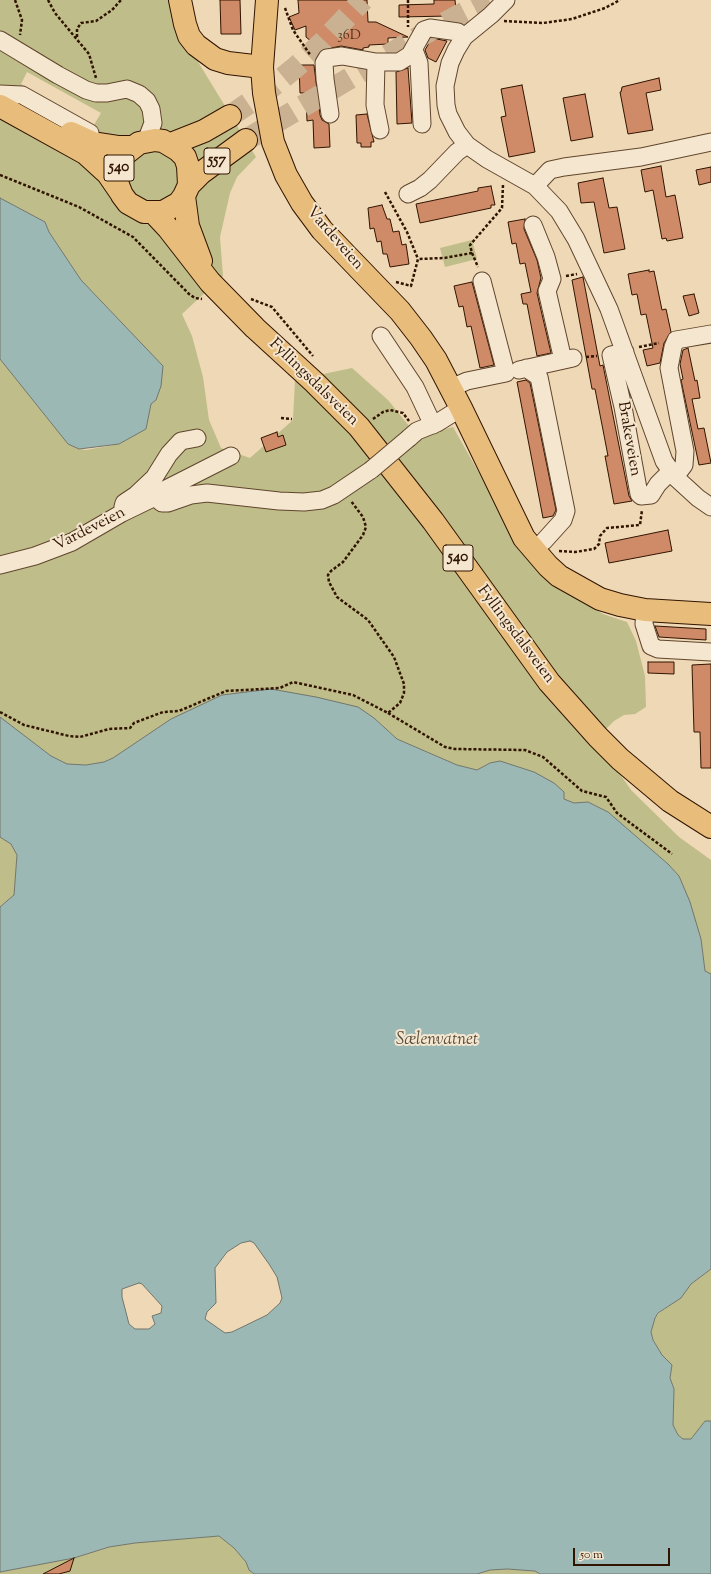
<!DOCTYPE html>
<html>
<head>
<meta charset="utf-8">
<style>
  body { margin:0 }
  #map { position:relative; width:711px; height:1574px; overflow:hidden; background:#efd8b5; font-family:"Sorts Mill Goudy",serif }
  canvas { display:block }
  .scale { position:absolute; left:573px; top:1548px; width:97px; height:18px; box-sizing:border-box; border:2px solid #301400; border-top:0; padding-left:5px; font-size:12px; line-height:14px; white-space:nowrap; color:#301400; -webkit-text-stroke:3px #f5e6cf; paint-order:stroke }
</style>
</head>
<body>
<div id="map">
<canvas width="711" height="1574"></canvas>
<div class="scale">50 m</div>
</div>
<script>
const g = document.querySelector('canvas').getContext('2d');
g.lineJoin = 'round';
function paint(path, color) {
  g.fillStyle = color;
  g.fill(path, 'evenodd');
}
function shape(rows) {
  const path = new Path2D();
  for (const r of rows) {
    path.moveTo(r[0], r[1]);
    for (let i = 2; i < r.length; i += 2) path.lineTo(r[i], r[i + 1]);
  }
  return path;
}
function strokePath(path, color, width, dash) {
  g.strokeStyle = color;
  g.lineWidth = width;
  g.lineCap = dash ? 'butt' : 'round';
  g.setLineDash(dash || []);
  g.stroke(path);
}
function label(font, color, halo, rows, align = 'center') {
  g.font = font + ' "Sorts Mill Goudy",serif';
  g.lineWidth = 4;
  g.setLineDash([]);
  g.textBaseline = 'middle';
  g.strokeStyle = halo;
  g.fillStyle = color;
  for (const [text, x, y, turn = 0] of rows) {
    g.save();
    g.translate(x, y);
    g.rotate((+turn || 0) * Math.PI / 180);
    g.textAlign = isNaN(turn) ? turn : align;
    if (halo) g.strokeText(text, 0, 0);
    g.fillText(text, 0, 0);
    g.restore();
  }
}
paint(shape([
  [0,0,175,0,186,42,256,157,237,177,230,193,220,237,223,276,182,314,192,336,203,377,209,420,221,448,250,458,293,420,295,380,352,368,388,400,417,436,453,427,527,558,544,578,603,614,627,622,636,641,645,676,646,707,635,714,624,715,614,721,603,732,602,748,631,790,679,837,711,860,711,974,705,971,701,939,679,876,668,864,608,812,588,802,574,803,564,799,534,772,500,761,490,763,477,770,457,765,397,739,374,718,222,695,171,719,113,758,104,762,86,765,67,764,51,756,0,717,0,359,68,444,79,449,86,450,119,444,146,429,151,404,156,400,162,366,81,280,49,232,45,222,0,198],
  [27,72,101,113,94,125,21,84],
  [472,240,477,259,445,267,440,248],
  [0,837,11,844,17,854,14,895,0,907],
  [711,1269,711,1421,705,1421,691,1439,683,1439,678,1435,673,1425,674,1389,670,1378,672,1365,662,1355,653,1340,651,1332,655,1318,659,1313,681,1298,691,1284],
  [219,1536,234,1548,246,1562,249,1570,254,1574,0,1574,0,1572,74,1558,109,1547,135,1543],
  [507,1569,535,1571,540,1574,477,1574,490,1570]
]), '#bfbd89');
const water = shape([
  [0,198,45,222,49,232,81,280,163,366,161,386,156,400,151,404,146,429,119,444,79,449,68,444,0,359,0,198],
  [271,689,316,697,358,707,374,718,397,739,457,765,477,770,490,763,500,761,534,772,554,783,564,792,564,799,574,803,588,802,608,812,668,864,679,876,690,902,701,939,705,971,711,974,711,1269,691,1284,681,1298,658,1313,655,1318,651,1332,653,1340,662,1355,672,1365,670,1378,674,1389,673,1425,678,1435,683,1439,691,1439,705,1421,711,1421,711,1574,540,1574,535,1571,507,1569,490,1570,477,1574,254,1574,249,1570,246,1562,234,1548,219,1536,135,1543,109,1547,74,1558,0,1572,0,907,14,895,17,855,11,844,0,837,0,717,51,756,67,764,86,765,104,762,113,758,171,719,222,695,271,689],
  [250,1241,254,1243,269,1264,277,1277,282,1298,280,1303,267,1315,232,1332,225,1333,205,1319,207,1312,216,1303,215,1268,227,1252,241,1243,250,1241],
  [139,1283,142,1284,162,1306,161,1313,152,1316,155,1324,149,1329,135,1329,129,1324,122,1297,122,1289,139,1283]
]);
paint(water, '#9cb8b5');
strokePath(water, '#71766d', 1);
const building = shape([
  [220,0,240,0,241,34,221,34,220,0],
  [298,0,367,0,368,22,376,22,408,37,388,38,388,44,369,45,369,47,363,48,363,50,341,46,312,52,312,42,306,37,306,26,295,30,289,17,299,13,298,0],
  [434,0,455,0,456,10,449,10,450,16,399,17,399,5,434,4,434,0],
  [432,38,447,41,436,62,428,58,425,50,432,38],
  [299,65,314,65,320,115,322,120,329,124,330,147,314,148,313,120,307,121,306,93,300,93,299,65],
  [408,68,412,123,397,124,396,72,408,68],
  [659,78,661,90,646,93,653,130,628,134,620,92,621,92,622,87,659,78],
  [522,85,535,152,509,157,501,117,506,116,501,89,522,85],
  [585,94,593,137,571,141,563,98,585,94],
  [367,114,374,142,371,142,371,147,361,147,361,143,357,143,356,115,367,114],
  [661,166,666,197,675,195,683,238,667,241,666,238,662,239,653,190,645,192,641,170,661,166],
  [711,167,711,182,699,185,696,170,711,167],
  [603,178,609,208,617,207,625,249,604,253,594,202,581,203,578,183,603,178],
  [491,186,495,205,491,205,491,208,420,223,416,204,478,191,478,188,491,186],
  [382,205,387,219,390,219,393,232,399,231,402,245,406,244,409,264,390,267,387,254,383,254,381,241,377,242,374,228,370,229,368,208,382,205],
  [525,219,524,229,537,260,541,278,537,293,551,353,537,356,527,304,523,304,521,294,531,292,525,263,520,264,516,243,512,244,508,222,525,219],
  [649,270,649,272,654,271,662,310,666,309,671,332,664,343,660,363,647,366,643,350,653,348,646,314,641,315,637,294,632,295,628,274,649,270],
  [583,277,600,366,603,365,629,496,632,501,614,504,605,456,608,456,603,430,595,389,592,389,572,280,583,277],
  [472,282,494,365,480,368,471,326,467,327,463,306,459,307,454,286,472,282],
  [694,294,699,313,689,316,683,296,694,294],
  [688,348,695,381,697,380,700,398,692,399,698,429,704,428,711,463,699,465,681,380,683,379,680,364,683,350,688,348],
  [526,380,530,383,556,510,553,516,543,518,517,382,526,380],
  [277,432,278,437,283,435,286,445,266,452,261,438,277,432],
  [668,530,672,551,609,563,605,543,668,530],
  [655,626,706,629,706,640,659,637,655,626],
  [648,662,674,662,674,674,648,673,648,662],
  [711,664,711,768,701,768,700,732,694,732,692,665,711,664],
  [74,1558,70,1571,59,1574,43,1574,74,1558]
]);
paint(building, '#cf8a68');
strokePath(building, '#301400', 1);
strokePath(shape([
  [230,116,268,90,296,67,323,42,363,0],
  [246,140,429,31,489,0]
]), '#c9b191', 22, [22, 11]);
const minor = shape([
  [506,0,491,15,464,37,456,50,450,63,445,86,446,105,448,114,457,132,467,145,487,159,535,186,559,211,576,239,609,309,664,461,675,477,698,498,711,507],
  [0,40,58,75,86,90,96,93,107,93,127,89,139,94,147,101,151,109,153,123,146,141],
  [414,50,419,63,422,124],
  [376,62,375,105,380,130],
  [0,94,22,95,90,133],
  [330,114,325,79,324,63,327,58,342,56,376,62,399,62,410,55,424,30,430,28,458,32,464,37],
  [535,186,550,170,564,167,641,157,711,142],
  [408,194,420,188,430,180,457,152,467,145],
  [533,225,546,257,552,279,547,291,563,360],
  [381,336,415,387,433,425],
  [625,352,611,355,623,407,639,494,641,496,651,495,658,484,670,472],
  [526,368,539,377,566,511,563,520,544,541,533,550],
  [519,370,573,358],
  [451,388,467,381,506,373,482,281],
  [409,438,417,431,437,423,461,408],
  [675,477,684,465,685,451,669,368,673,347,676,340,711,334],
  [155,497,162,491,231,456],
  [123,507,124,503,136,495,154,478,169,454,181,441,197,438],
  [0,565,35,556,72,542,122,513,155,497,162,503,168,503,191,495,207,493,279,501,304,502,322,500,334,495,371,470],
  [645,610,644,624,651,646,658,649,711,652]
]);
const major = shape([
  [180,0,185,24,189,36,196,45,215,59,228,63,262,67],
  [267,0,262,67,264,93,273,142,286,175,302,203,322,230,400,311,421,338,436,360,461,408,524,538,548,566,559,576,600,599,620,605,645,610,711,614],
  [0,106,85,153,108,174,121,193],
  [71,133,93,143,119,147,133,147],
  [171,144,204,131,230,116],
  [189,185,188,166,185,157,178,150,163,141,155,140,139,143,125,154,120,163,117,174,118,185,122,195,128,203,144,212,163,212,179,203,184,196,189,185,201,173,246,140],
  [184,196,188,226,201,261],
  [154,213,168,228,210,282,255,328,314,382,359,427,433,521,549,682,598,737,620,759,670,801,711,827]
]);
strokePath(minor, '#60452d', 19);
strokePath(major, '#301400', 24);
strokePath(shape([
  [15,0,22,20,20,35],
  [48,0,55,13,89,54,96,78],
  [408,0,408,27],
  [285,8,293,30,311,56],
  [504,21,543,23,572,19,605,8,620,0],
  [77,37,77,29,81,23,96,21,112,10,121,0],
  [0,175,79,207,133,237,189,294,195,298,202,299],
  [385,192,407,232,418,259],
  [472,253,478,267],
  [566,276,577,274],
  [396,282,411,286,418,259,444,258,472,253,470,245,502,208,503,185],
  [251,299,272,307,313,356],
  [639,347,659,343],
  [586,357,597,356],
  [281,418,292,419],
  [373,419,383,412,390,410,403,413,409,421],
  [559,551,575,552,594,549,599,544,600,536,607,528,640,525,642,510],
  [0,712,24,725,69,736,80,737,109,729,130,728,134,723,163,712,179,711,226,691,280,688,293,682,353,695,388,713,400,703,404,693,404,684,394,657,368,620,337,597,329,582,328,575,331,571,343,562,363,535,366,527,363,517,351,501],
  [388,713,445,747,455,749,525,750,543,757,582,791,606,797,617,813,672,854]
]), '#301400', 2.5, [3, 2]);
strokePath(minor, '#f5e6cf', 17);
strokePath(major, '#e8bc7a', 22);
const minorBridge = shape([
  [371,470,409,438]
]);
strokePath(minorBridge, '#60452d', 19, []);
strokePath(minorBridge, '#f5e6cf', 17);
label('14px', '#58321a', null, [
  ["36D",349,37]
]);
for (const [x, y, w] of [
  [217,161,26],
  [119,168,30],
  [458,558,30]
]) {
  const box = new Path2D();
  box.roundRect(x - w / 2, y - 13, w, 26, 3);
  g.fillStyle = '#f5e6cf';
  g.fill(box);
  strokePath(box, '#301400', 1);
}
label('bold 15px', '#301400', null, [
  ["557",217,161],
  ["540",119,168],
  ["540",458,558]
]);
label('16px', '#301400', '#f5e6cf', [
  ["Vardeveien",334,239,49],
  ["Fyllingsdalsveien",313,383,44],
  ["Brakeveien",628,439,80],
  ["Vardeveien",90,530,-27],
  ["Fyllingsdalsveien",515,635,53]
]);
label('italic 17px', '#564d3f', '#f5e6cf', [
  ["Sælenvatnet",437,1041]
]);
</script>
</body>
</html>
